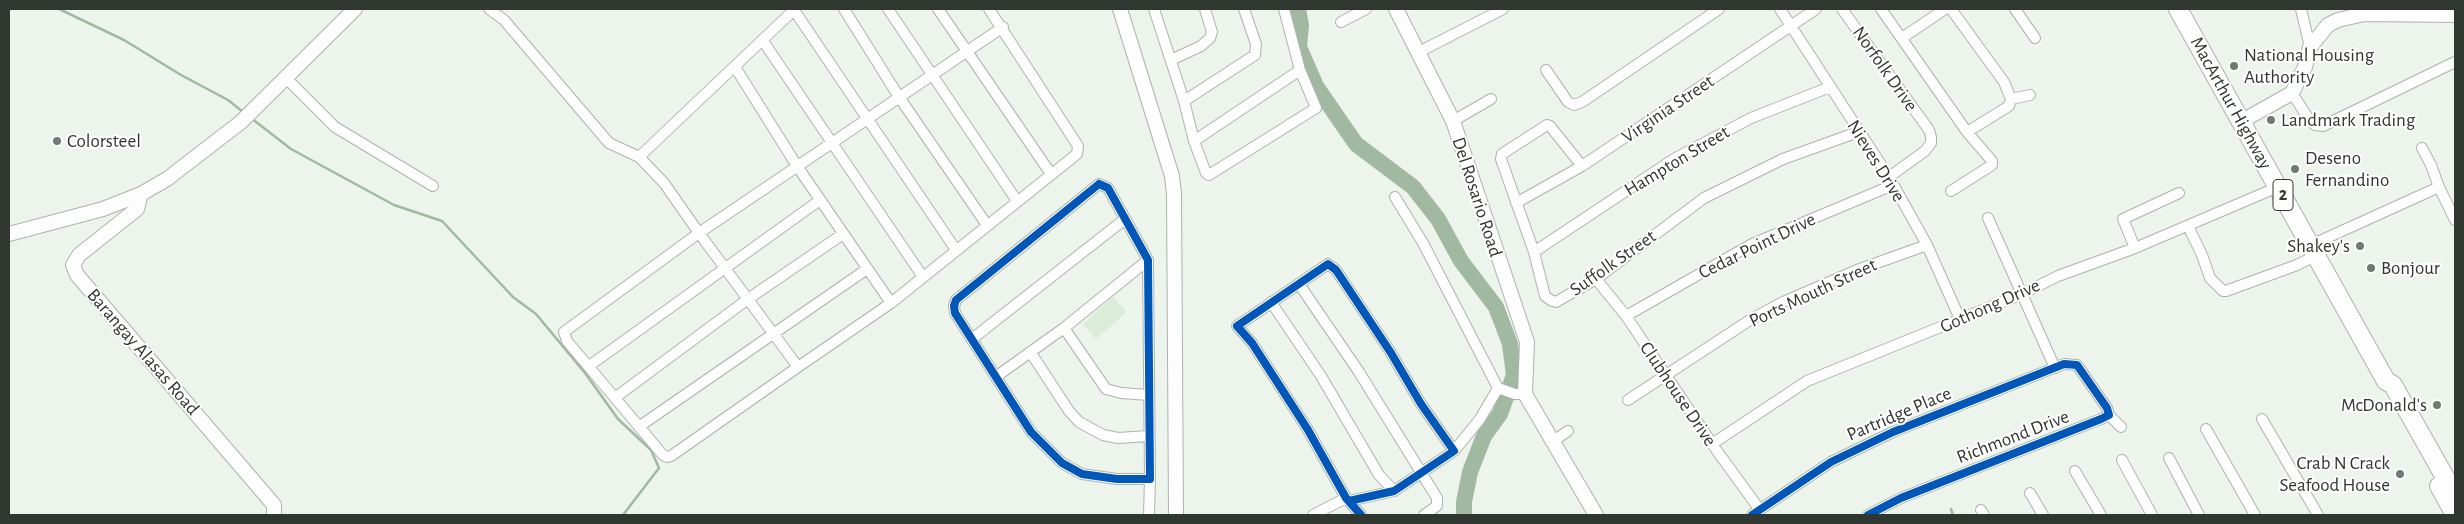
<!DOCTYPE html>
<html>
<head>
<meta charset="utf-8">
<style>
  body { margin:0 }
  #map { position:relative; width:2464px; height:524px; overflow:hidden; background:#ecf4ec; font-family:"Alegreya Sans",sans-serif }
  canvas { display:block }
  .frame { position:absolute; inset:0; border:10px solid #303630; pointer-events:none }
</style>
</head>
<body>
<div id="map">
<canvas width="2464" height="524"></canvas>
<div class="frame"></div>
</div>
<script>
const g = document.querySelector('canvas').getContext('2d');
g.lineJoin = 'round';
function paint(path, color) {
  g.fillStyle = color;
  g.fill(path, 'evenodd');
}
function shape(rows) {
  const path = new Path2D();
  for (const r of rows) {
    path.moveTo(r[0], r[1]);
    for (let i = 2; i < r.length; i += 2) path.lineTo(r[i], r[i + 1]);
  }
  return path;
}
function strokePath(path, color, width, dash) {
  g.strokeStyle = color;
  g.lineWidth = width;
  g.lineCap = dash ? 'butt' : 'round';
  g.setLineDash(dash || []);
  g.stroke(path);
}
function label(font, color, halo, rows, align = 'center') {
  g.font = font + ' "Alegreya Sans",sans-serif';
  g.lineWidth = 4;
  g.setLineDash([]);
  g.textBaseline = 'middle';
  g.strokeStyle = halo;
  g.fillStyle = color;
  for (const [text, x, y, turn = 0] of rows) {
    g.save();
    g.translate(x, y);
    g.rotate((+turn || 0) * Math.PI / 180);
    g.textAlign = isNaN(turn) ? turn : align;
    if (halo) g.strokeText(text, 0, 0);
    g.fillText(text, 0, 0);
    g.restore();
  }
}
paint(shape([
  [1113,297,1127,312,1096,339,1083,324]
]), '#d9edd9');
strokePath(shape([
  [59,9,124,40,181,75,228,100,243,112],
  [251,118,291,149,394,205,442,221,513,297,536,314,585,373,618,419,651,450,659,468,623,515],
  [1951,509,1953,515]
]), '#a1b8a1', 2.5);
strokePath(shape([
  [1298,9,1301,25,1299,47,1316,86,1356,144,1413,187,1438,219,1461,261,1496,307,1510,344,1514,375,1500,414,1484,436,1470,472,1464,502,1464,515]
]), '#a1b8a1', 16);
const street = shape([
  [489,9,504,20,609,143,639,157,795,9],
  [844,9,899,97,987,225],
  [888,9,1017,201],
  [938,9,1051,174],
  [1154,9,1184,101,1194,141,1206,173,1209,175,1316,108,1300,70,1284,9],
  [1780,9,1889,177,1927,245,1960,319],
  [1842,9,1929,130,1931,137,1931,143,1925,151,1889,177],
  [1881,9,1967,132,1992,161,1992,165,1951,191],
  [1951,9,2004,82,2011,99,2009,106,1967,132],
  [2015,9,2035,38],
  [2301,9,2310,47],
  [794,10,956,250],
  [1341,22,1366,9],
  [1902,38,1945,9],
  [763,41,923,277],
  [1417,53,1503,9],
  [1171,60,1201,46,1210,38,1212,32,1205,9],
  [735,67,797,166,891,303,1077,154,1078,146,989,9],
  [1546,70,1568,102,1574,105,1582,102,1719,9],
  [287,79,335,127,433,186],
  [2292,93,2310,121,2315,125,2323,126,2455,62],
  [2011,99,2030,95],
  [1184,101,1255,55,1256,44,1244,9],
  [1453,121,1491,99],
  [1194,141,1300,70],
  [2422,148,2431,165,2439,187],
  [639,157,664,183,699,233,564,332,567,341,663,455,667,457,671,456,798,367],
  [1582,166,1550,126,1547,125,1502,154,1501,159,1534,252,1545,296,1552,301,1556,302,1596,279,1704,198,1783,159,1858,132],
  [1099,184,1108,188,1148,260,1150,479,1117,479,1082,474,1062,463,1031,432,955,313,954,306,956,300,1099,184],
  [1395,197,1423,243,1498,388,1515,394,1525,394],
  [1516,203,1582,166,1816,9],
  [1988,218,2055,368],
  [2188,226,2202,255,2210,278,2223,291,2226,291,2297,265,2317,255],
  [2311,245,2439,187,2455,220],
  [2135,248,2123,219,2179,193],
  [1534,252,1674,159,1751,118,1830,87],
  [1596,279,1626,316,1717,451,1760,510],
  [1299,284,1359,372,1437,498,1437,506,1424,515],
  [1271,302,1321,376,1379,475,1394,491],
  [891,303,798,367,699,233,1003,27],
  [1626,316,1752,244,1893,185],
  [1064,328,1106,389,1121,393,1149,395],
  [972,339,1125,219],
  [1031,353,1069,411,1079,422,1103,435,1118,438,1148,436],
  [589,366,820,200],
  [997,376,1064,328,1148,260],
  [616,397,748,299,843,234],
  [1628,400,1750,320,1783,302,1857,270,1927,245],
  [2109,415,2121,427],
  [2262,419,2318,515],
  [640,426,867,269],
  [2206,429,2255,515],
  [1552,442,1568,431],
  [1712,444,1807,381,2022,294,2058,276,2135,248,2278,187],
  [1454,451,1480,419,1498,388],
  [2169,458,2199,515],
  [2122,460,2152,515],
  [2075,471,2101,515],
  [2030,493,2043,515],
  [1349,501,1394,491,1454,451,1421,404,1391,353,1336,270,1328,264,1237,326,1252,343,1308,430,1346,498,1361,515],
  [1981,510,1984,515],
  [1149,515,1150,479],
  [1313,515,1346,498],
  [1752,515,1831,462,1893,432,2064,364,2077,365,2107,408,2109,415,2101,419,1901,498,1868,515]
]);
const secondary = shape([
  [1120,9,1172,176,1174,194,1176,515],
  [1396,9,1453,121,1527,342,1525,394,1596,515],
  [2242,121,2292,93,2305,67,2310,47,2328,25,2338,20,2364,14,2455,15],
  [141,194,137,209,79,255,73,265,77,275,274,505,274,515],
  [9,234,103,209,141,194,167,179,241,122,355,9]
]);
const highway = shape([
  [2178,9,2386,381,2393,385,2455,495],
  [2439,486,2455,515]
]);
strokePath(street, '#adb3ad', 12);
strokePath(secondary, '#adb3ad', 16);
strokePath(highway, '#adb3ad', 20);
strokePath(street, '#fcfdfc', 10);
strokePath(secondary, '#fcfdfc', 14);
strokePath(highway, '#fcfdfc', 18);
strokePath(shape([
  [1099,184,1108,188,1148,260,1150,479,1117,479,1082,474,1062,463,1031,432,955,313,954,306,956,300,1099,184],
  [1349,501,1394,491,1454,451,1421,404,1391,353,1336,270,1328,264,1237,326,1252,343,1308,430,1346,498,1361,515],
  [1752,515,1831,462,1893,432,2064,364,2077,365,2107,408,2109,415,2101,419,1901,498,1868,515]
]), '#0057b8', 8);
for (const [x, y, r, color] of [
  [2234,66,5,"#727872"],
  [2271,120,5,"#727872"],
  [57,141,5,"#727872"],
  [2295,169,5,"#727872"],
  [2360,246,5,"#727872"],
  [2371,268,5,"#727872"],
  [2437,405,5,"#727872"],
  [2400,474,5,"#727872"]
]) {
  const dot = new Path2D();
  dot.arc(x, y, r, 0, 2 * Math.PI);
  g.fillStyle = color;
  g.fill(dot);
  strokePath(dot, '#fff', 2);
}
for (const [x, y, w] of [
  [2283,195,20]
]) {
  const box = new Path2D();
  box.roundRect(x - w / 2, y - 15.5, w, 31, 4);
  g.fillStyle = '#fff';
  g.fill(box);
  strokePath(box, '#303630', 1);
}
label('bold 18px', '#303630', null, [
  ["2",2283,195]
]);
label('19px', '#303630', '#fff', [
  ["National Housing",2244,55],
  ["Authority",2244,77],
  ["Landmark Trading",2281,120],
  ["Colorsteel",67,141],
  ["Deseno",2305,158],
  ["Fernandino",2305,180],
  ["Shakey's",2350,246,"right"],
  ["Bonjour",2381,268],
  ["McDonald's",2427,405,"right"],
  ["Crab N Crack",2390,463,"right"],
  ["Seafood House",2390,485,"right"]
], 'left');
label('19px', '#303630', '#fff', [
  ["Norfolk Drive",1885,69,55],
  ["MacArthur Highway",2231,103,61],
  ["Virginia Street",1668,109,-34],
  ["Hampton Street",1677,161,-31],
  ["Nieves Drive",1876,161,58],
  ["Del Rosario Road",1477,197,72],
  ["Cedar Point Drive",1757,246,-26],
  ["Suffolk Street",1613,263,-35],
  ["Ports Mouth Street",1813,293,-25],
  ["Gothong Drive",1990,306,-24],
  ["Barangay Alasas Road",143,352,49],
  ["Clubhouse Drive",1678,394,56],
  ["Partridge Place",1899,414,-23],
  ["Richmond Drive",2013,437,-21]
]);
</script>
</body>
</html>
